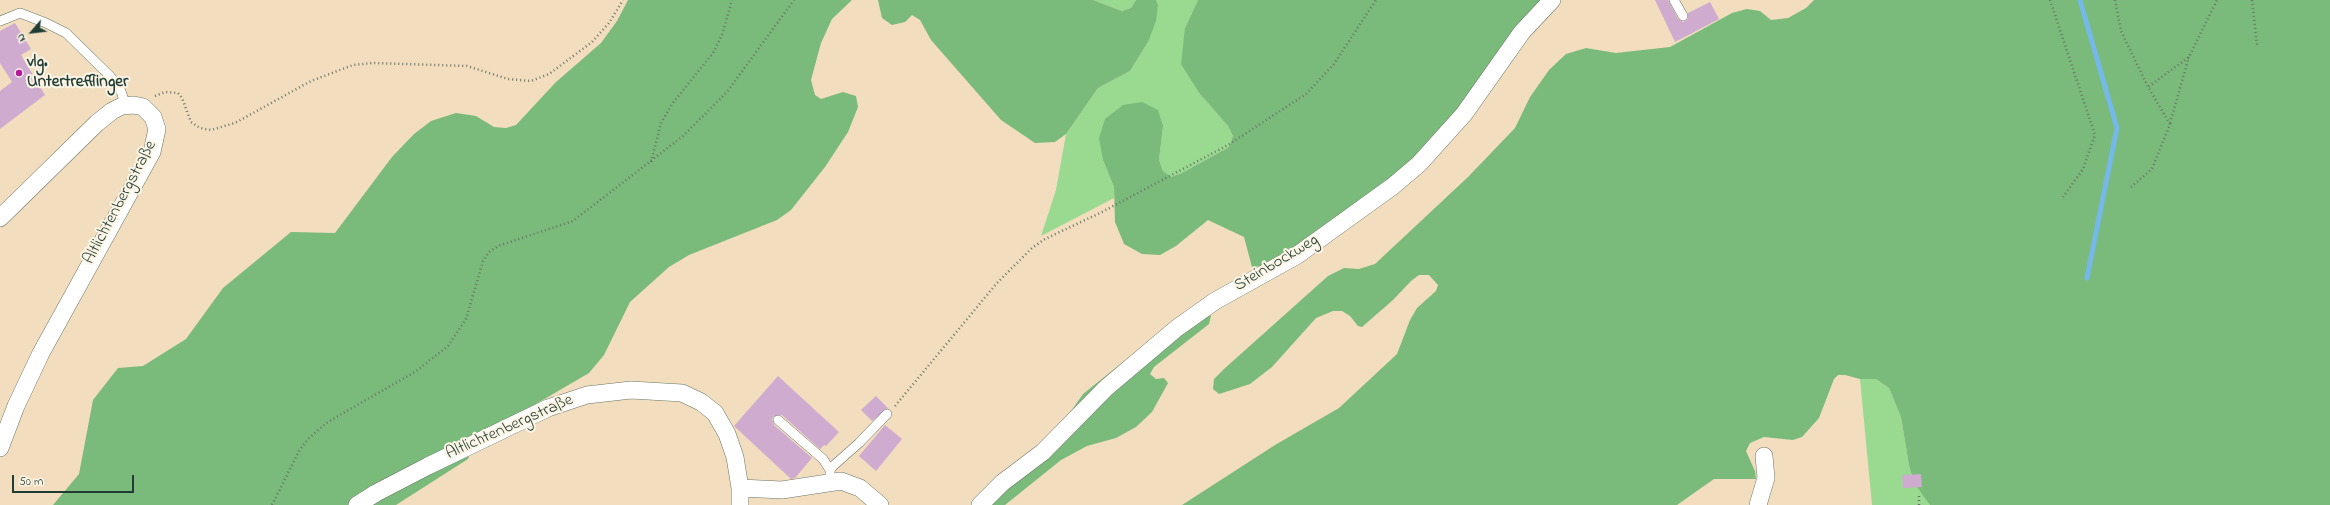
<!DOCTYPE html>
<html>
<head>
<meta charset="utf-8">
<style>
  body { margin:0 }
  #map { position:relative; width:2330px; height:505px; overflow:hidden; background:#f2debf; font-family:"Indie Flower",sans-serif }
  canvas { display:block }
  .north { position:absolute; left:12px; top:12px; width:40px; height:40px; -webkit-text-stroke:3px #fcf5e5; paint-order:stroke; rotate:242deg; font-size:11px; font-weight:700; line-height:16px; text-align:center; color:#1f3d34 }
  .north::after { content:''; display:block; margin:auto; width:14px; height:18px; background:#1f3d34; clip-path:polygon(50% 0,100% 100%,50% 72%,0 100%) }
  .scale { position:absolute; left:12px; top:475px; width:122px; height:18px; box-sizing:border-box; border:2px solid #1f3d34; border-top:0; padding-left:5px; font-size:12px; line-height:14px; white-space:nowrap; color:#1f3d34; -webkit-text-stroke:3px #fcf5e5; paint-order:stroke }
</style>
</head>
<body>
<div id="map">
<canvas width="2330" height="505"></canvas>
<div class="north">N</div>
<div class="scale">50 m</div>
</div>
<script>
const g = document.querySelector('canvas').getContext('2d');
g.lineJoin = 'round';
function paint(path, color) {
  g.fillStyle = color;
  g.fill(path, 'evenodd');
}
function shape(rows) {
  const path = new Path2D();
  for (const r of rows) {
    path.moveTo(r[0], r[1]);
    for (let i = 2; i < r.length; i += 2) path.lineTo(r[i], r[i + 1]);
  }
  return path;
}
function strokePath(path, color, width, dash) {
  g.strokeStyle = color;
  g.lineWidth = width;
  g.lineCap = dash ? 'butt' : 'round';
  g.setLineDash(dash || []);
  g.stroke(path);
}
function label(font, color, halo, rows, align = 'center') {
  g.font = font + ' "Indie Flower",sans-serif';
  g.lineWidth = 4;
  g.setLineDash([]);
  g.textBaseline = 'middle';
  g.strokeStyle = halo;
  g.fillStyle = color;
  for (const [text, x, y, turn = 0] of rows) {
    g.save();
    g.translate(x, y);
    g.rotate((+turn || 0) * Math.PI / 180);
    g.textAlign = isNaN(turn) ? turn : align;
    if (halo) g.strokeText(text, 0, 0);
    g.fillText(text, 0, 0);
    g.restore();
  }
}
paint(shape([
  [1093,0,1136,0,1131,8,1122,11],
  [1156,0,1198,0,1185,28,1200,94,1228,126,1233,136,1229,147,1182,173,1171,177,1163,171,1159,160,1163,126,1103,160,1114,187,1114,198,1041,236,1056,190,1066,134,1098,88,1130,71,1148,42,1158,5],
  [1860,379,1876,379,1889,388,1901,417,1909,465,1930,505,1872,505]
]), '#99da90');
paint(shape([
  [628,0,852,0,832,19,821,43,811,80,815,95,821,99,843,92,856,96,858,107,848,132,825,167,791,210,777,220,689,255,669,267,630,302,604,355,589,373,524,411,470,453,468,459,396,505,53,505,79,474,93,400,118,368,143,366,186,339,223,288,291,232,335,233,392,157,414,134,431,121,456,113,476,116,494,127,506,128,516,125,556,82,601,43,617,21],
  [878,0,1093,0,1122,11,1131,8,1136,0,1156,0,1158,5,1156,21,1148,42,1130,71,1098,88,1066,134,1055,142,1035,143,1001,120,931,40,920,20,912,15,905,22,892,25,882,18],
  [1198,0,1541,0,1436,139,1401,172,1269,265,1252,267,1244,237,1208,220,1176,246,1160,255,1142,254,1124,244,1115,222,1114,187,1103,160,1099,138,1105,119,1123,105,1142,102,1158,110,1163,126,1159,160,1163,171,1171,177,1182,173,1229,147,1233,136,1228,126,1200,94,1181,64,1185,28],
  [1814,0,2330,0,2330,505,1930,505,1915,484,1909,465,1901,417,1889,388,1876,379,1860,379,1845,375,1838,375,1834,379,1819,418,1802,437,1793,440,1764,437,1750,443,1746,451,1755,471,1756,479,1714,479,1677,505,1182,505,1275,445,1339,408,1397,354,1410,320,1417,308,1436,291,1438,285,1429,275,1419,275,1411,281,1393,300,1362,327,1358,326,1350,316,1342,311,1333,311,1316,318,1272,367,1250,384,1219,394,1213,389,1214,379,1224,369,1328,276,1344,268,1359,269,1375,264,1468,177,1515,128,1530,97,1549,70,1566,54,1586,48,1616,53,1670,47,1732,13,1747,9,1760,11,1771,20,1788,18,1806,8],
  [1208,311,1211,316,1209,324,1154,367,1150,374,1156,379,1164,378,1168,383,1152,412,1136,427,1116,438,1087,446,1061,460,1005,505,985,505,1062,424,1083,394,1148,342]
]), '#7aba7a');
strokePath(shape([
  [2080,0,2117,128,2087,278]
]), '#75b9eb', 5);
paint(shape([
  [1655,0,1668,0,1678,19,1683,22,1688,19,1688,13,1710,2,1719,19,1675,42],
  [15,23,31,49,21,55,45,95,0,129,0,91,12,82,0,63,0,31],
  [778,376,839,432,826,446,824,445,820,449,782,415,774,416,772,419,774,425,812,458,795,478,791,479,734,426],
  [876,396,888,408,872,421,861,410],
  [885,425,902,439,876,471,859,456],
  [1921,474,1922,487,1903,488,1902,475]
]), '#ceabcf');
const lane = shape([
  [1674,0,1683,16],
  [0,21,20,13,46,23,66,33,110,76,120,89,126,105],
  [778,420,823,459,830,470],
  [830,482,830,470,833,466,859,443,887,414]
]);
const street = shape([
  [0,218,97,123,112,111,122,106,134,105,143,107,153,117,157,129,152,152,41,353,16,406,0,448],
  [740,488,782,490,841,481,860,488,880,505],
  [357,505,376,493,428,466,548,408,587,395,631,390,682,393,701,402,715,413,727,434,735,457,740,488,740,505],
  [980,505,1002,483,1043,452,1106,388,1177,328,1215,301,1296,256,1393,186,1419,164,1464,114,1522,32,1552,0],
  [1758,505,1766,478,1764,456]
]);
strokePath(lane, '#697565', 10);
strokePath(street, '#697565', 18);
strokePath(shape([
  [2050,0,2095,135,2083,169,2063,197],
  [2115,0,2121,31,2148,87],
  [2252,0,2257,45],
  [155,96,165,92,178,93,182,98,191,122,200,128,211,130,235,123,311,81,353,65,372,63,467,66,508,79,531,81,549,74,592,42,609,23,623,0],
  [2170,123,2189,57],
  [651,162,661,123,672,104,713,53,722,35,732,0],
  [2131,187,2152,169,2170,124,2148,87,2189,57,2217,0],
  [895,406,997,283,1032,248,1045,239,1100,213,1228,145,1306,94,1334,64,1376,0],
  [272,505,299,451,308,439,325,424,345,412,415,372,448,346,466,319,483,261,489,252,498,246,573,221,683,136,727,92,794,0],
  [1919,505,1919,494]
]), '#697565', 2.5, [1, 3]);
strokePath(lane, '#fff', 9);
strokePath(street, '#fff', 17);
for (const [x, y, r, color] of [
  [19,73,4,"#b5179e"]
]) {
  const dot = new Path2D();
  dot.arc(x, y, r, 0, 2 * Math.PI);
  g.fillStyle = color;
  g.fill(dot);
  strokePath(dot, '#fcf5e5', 1.5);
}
label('bold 17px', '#1f3d34', '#fcf5e5', [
  ["vlg.",27,63],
  ["Untertrefflinger",27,83]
], 'left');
label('17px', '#1f3d34', '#fcf5e5', [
  ["Altlichtenbergstraße",121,203,-62],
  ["Steinbockweg",1277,264,-31],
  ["Altlichtenbergstraße",510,428,-24]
]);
</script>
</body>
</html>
